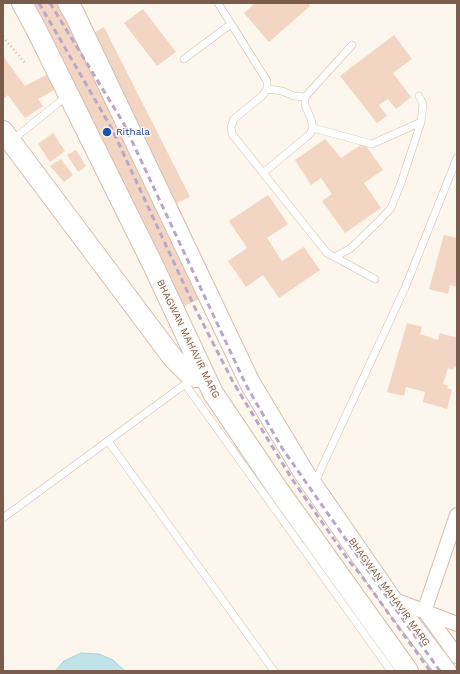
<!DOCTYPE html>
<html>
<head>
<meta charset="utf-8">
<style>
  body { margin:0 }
  #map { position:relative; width:460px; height:674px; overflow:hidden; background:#fdf6ec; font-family:"Work Sans",sans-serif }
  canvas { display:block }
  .frame { position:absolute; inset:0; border:4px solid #7a5c4d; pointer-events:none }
</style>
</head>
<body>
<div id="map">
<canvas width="460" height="674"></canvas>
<div class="frame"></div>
</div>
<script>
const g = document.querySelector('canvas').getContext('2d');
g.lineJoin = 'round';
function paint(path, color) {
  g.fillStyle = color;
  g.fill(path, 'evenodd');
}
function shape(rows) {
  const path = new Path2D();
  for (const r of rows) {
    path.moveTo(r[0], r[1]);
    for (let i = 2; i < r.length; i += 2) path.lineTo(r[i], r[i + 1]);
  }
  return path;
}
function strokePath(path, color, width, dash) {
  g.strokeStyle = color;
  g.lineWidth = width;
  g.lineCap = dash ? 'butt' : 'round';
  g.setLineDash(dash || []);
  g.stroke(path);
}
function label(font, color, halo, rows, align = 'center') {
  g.font = font + ' "Work Sans",sans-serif';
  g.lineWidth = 3;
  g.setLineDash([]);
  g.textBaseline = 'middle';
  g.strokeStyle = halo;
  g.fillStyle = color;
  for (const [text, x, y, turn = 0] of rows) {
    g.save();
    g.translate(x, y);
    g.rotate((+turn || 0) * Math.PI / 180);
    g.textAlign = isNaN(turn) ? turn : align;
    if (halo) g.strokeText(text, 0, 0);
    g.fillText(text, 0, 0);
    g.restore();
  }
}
const water = shape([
  [81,653,99,654,113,660,125,671,55,671,64,661,81,653]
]);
paint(water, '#bfe3e8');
strokePath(water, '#a5d3da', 1);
paint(shape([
  [26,3,73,3,92,34,104,27,190,197,177,203,217,291,182,307,142,219,129,226,58,88,38,99,43,106,25,118,8,95,3,99,3,56,25,86,50,73],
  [255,3,308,3,310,6,269,42,244,13],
  [143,9,176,52,157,66,124,23],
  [394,35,412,59,393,73,411,97,396,109,388,99,379,105,387,116,377,123,340,76],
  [53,133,65,151,50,162,38,144],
  [325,139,341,158,364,143,383,170,364,183,381,208,345,233,322,201,332,194,321,178,311,185,295,160],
  [76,150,86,166,78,172,67,155],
  [61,159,73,175,64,182,50,166],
  [268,195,288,224,267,238,282,261,304,247,320,270,279,298,263,275,246,287,228,261,247,248,229,221],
  [444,235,457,238,457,287,450,285,448,294,429,289],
  [407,323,422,327,420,334,438,340,440,333,457,338,457,367,454,366,453,370,448,368,443,384,448,386,447,388,452,390,447,409,423,402,425,392,406,387,404,396,387,392]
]), '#f3d5c3');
const lane = shape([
  [218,3,267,81,267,89,262,96,234,119,231,127,232,134,327,253,375,279],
  [184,59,231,24],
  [267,89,282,91,294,96,305,97,352,45],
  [305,97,305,105,311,119,313,128,372,144,421,122,423,104,419,96],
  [11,141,67,96],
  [263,173,310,134,313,128],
  [335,257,351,248,380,220,391,208,401,183,421,122],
  [185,384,391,671],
  [108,441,274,671],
  [314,484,405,288,457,158],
  [3,518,188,382]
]);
const street = shape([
  [457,515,426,606,426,613,457,656],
  [392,599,457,624]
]);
const secondary = shape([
  [22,3,36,29,153,265,213,393,277,488,408,671],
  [68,3,74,13,250,383,304,473,391,599,446,671],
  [3,131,173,358,188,373,195,377,205,376]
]);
strokePath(lane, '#d1beb0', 8);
strokePath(street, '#d1beb0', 16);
strokePath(secondary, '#d6c0b0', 22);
strokePath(shape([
  [3,37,26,64]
]), '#d9b8a5', 2.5, [1, 3]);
strokePath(lane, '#fff', 7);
strokePath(street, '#fff', 14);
strokePath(secondary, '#fff', 20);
strokePath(shape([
  [39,3,112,129,195,308,233,382,292,479,349,561,361,575,430,671],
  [50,3,124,124,246,385,282,448,347,541,440,671]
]), '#b9a8c9', 3, [6, 4]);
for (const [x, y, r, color] of [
  [107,132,5,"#1a4fb4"]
]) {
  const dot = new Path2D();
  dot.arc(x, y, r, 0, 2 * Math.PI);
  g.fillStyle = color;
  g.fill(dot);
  strokePath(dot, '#fffaf3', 1.5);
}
label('10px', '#164399', '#fffaf3', [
  ["Rithala",116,132]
], 'left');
label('10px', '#7a5c4d', '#fffaf3', [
  ["BHAGWAN MAHAVIR MARG",188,339,64],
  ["BHAGWAN MAHAVIR MARG",389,592,54]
]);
</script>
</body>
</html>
